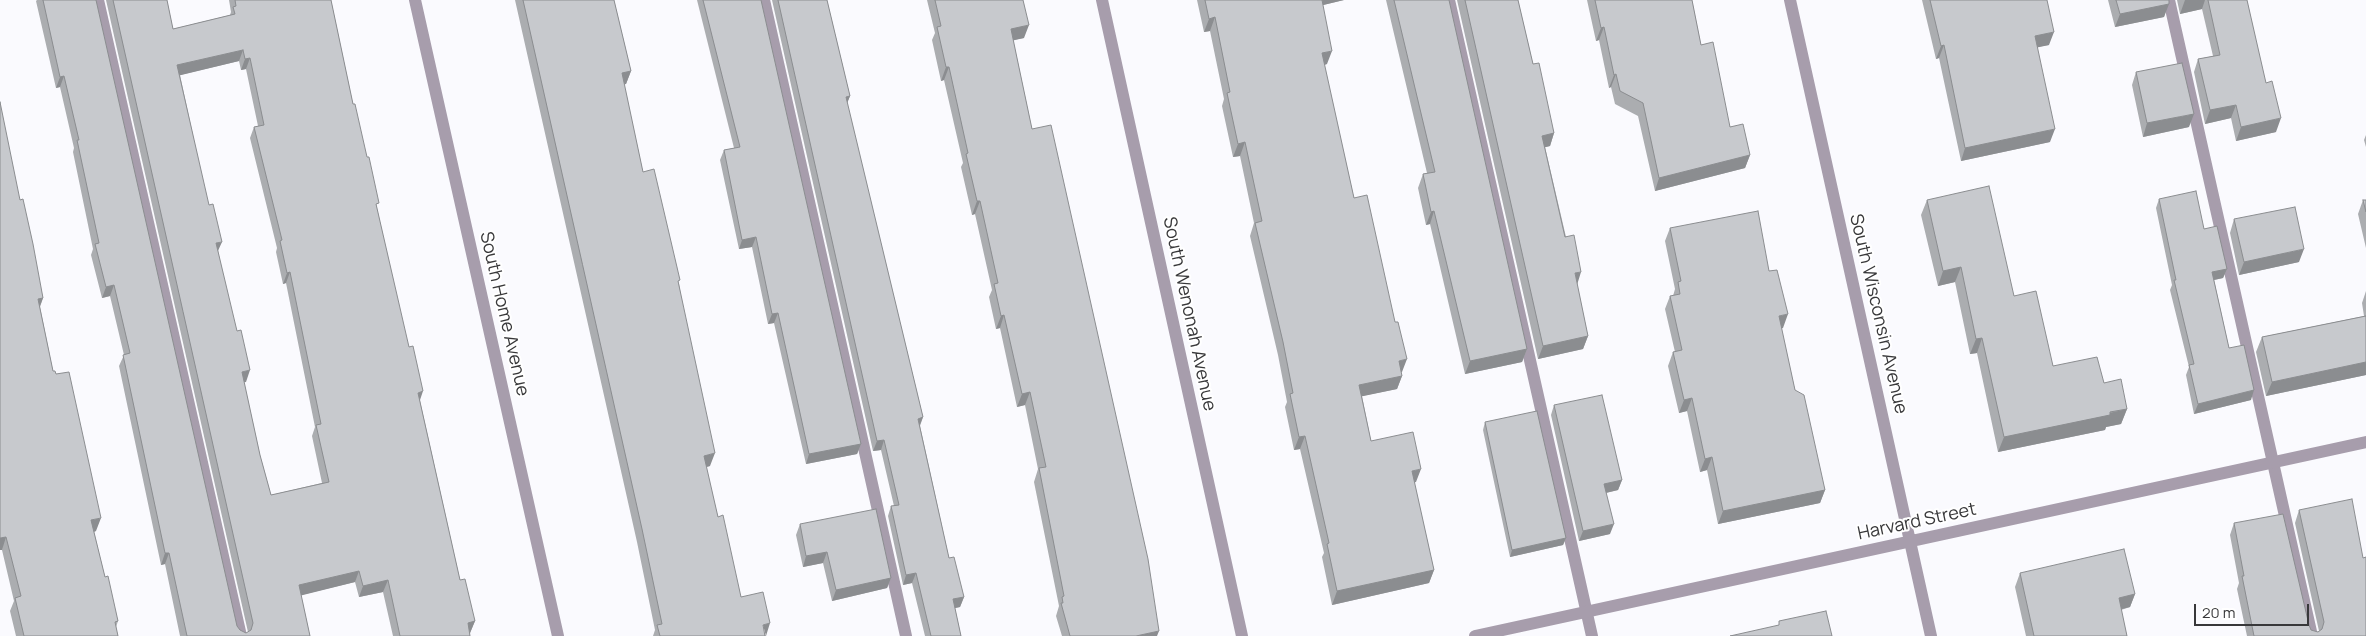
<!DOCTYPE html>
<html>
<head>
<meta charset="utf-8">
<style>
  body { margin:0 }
  #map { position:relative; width:2366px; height:636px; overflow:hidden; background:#fafafe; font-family:Manrope,sans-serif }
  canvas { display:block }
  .scale { position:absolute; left:2194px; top:604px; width:115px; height:22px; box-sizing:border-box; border:2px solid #38383a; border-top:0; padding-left:6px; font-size:15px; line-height:18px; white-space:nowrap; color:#38383a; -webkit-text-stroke:4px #fff; paint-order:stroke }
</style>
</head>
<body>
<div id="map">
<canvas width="2366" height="636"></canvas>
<div class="scale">20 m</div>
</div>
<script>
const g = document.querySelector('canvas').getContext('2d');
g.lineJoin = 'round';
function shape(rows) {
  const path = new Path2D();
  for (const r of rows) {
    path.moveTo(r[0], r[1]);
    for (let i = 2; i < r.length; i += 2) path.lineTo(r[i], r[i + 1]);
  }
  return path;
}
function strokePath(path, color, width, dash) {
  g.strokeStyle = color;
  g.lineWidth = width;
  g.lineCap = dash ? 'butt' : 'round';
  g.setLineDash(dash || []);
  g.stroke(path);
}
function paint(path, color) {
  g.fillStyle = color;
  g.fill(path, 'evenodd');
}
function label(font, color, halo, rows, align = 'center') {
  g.font = font + ' Manrope,sans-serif';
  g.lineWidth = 4;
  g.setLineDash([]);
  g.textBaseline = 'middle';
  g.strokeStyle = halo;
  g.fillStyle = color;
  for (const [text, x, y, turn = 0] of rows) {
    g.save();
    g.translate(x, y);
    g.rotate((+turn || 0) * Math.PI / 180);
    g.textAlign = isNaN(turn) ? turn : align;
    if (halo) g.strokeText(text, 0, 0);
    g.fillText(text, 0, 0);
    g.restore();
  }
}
strokePath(shape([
  [98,0,241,636],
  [764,0,906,636],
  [1449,0,1592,636],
  [2169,0,2312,636]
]), '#a79dac', 12);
strokePath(shape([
  [415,0,558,636],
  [1102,0,1242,636],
  [1790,0,1931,636],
  [1475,636,2366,442]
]), '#a79dac', 12);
paint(shape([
  [37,0,96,0,237,626,240,630,246,633,248,632,106,0,167,0,173,29,230,15,231,12,229,0,331,0,353,104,377,208,460,580,475,621,470,633,470,636,393,636,383,592,359,597,355,582,301,595,310,636,180,636,165,564,161,565,119,366,124,355,110,296,102,298,91,255,93,249,73,152,74,148,60,87,56,88,36,1],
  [239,61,241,70,246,69,258,126,254,127,250,138,277,248,276,252,283,284,286,283,315,427,312,436,322,483,271,495,260,455,244,382,246,382,218,251,180,75],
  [515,0,614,0,631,71,626,84,624,84,643,172,679,284,710,466,706,467,718,517,741,597,766,636,653,636,655,630,637,542],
  [697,0,761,0,861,444,857,454,806,464,774,323,768,324,752,247,739,249,720,160,724,150,734,148],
  [772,0,827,0,850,96,847,103,923,417,920,426,949,558,964,597,960,607,955,608,961,636,925,636,912,583,903,585,888,516,891,506,894,506,881,450,873,451],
  [927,0,1023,0,1024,38,1013,40,1017,58,1032,129,1157,636,1062,636,1056,616,1059,606,1034,482,1038,469,1025,405,1017,407,1000,328,996,329,989,297,992,290,975,214,972,215,961,167,963,163,944,80,941,81,932,40,935,33],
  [1197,0,1344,0,1323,5,1327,64,1324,65,1354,198,1402,372,1401,372,1402,376,1397,389,1362,396,1371,441,1416,482,1414,482,1434,570,1429,583,1332,605,1322,557,1324,553,1300,449,1294,450,1285,407,1287,402,1278,355,1250,236,1254,223,1240,156,1233,157,1222,106,1224,99,1210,31,1204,32],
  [1386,0,1449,0,1527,349,1522,362,1465,374,1430,224,1426,225,1418,188,1423,174,1427,173],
  [1457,0,1518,0,1533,64,1554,133,1550,146,1545,147,1577,284,1588,336,1583,349,1538,359],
  [1587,0,1692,0,1701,45,1730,127,1750,155,1745,168,1655,191,1638,116,1615,104,1611,87,1609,88,1599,40,1596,41],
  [1922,0,2047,0,2049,45,2037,47,2050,142,1961,161,1939,58,1936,59],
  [2108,0,2169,0,2164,17,2115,27],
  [2177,0,2247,0,2276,132,2236,141,2231,118,2205,124,2194,72,2198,59,2213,56,2202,9,2180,14],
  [2136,72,2189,127,2143,137,2132,85],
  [2366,135,2366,147,2364,140],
  [2159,199,2204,229,2227,269,2223,278,2214,280,2229,348,2251,400,2194,414,2186,375,2189,367,2170,290,2172,285,2156,208],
  [20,200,43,298,40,307,53,371,96,531,94,532,105,577,118,621,116,627,118,636,16,636,10,611,14,601,2,550],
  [1927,200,2014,296,2053,366,2104,383,2127,409,2121,424,2106,427,2105,430,1998,452,1977,353,1970,354,1955,282,1938,286,1921,215],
  [2363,200,2366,200,2366,248,2358,214],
  [2234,219,2299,262,2239,275,2230,233],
  [1670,228,1769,271,1783,328,1781,328,1795,390,1825,490,1820,503,1718,524,1707,470,1700,472,1687,411,1679,413,1668,366,1673,352,1675,352,1665,309,1670,296,1673,296,1675,289,1665,241],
  [2366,291,2366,375,2266,396,2256,352,2262,337,2364,316,2362,303],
  [1554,405,1622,480,1618,490,1606,493,1610,534,1579,541,1551,415],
  [1485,422,1566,538,1563,545,1510,557,1483,430],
  [2299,510,2363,558,2366,636,2247,636,2237,589,2239,583,2230,535,2234,523,2311,630,2318,632,2319,631,2295,523],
  [800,524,891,578,887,588,832,601,823,563,803,567,796,535],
  [2020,573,2135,594,2130,607,2121,610,2127,636,2026,636,2015,587]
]), '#abadb0');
paint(shape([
  [1318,0,1344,0,1315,7],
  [2185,0,2205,0,2202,9,2180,14],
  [2169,4,2164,17,2115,27,2120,14],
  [1215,17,1210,31,1204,32,1209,19],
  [1029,25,1024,38,1006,42,1011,29],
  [1604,27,1599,40,1596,41,1601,28],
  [2054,32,2049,45,2030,49,2035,36],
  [1944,45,1939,58,1936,59,1941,46],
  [243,50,239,61,173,77,177,65],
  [1332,51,1327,64,1317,67,1322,53],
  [250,58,246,69,241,70,245,59],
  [946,67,949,67,944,80,941,81],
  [631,71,626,84,617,86,622,73],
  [1616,74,1611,87,1609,88,1614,75],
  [64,76,60,87,56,88,60,77],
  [850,96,846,106,846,97],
  [2236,105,2231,118,2205,124,2210,110],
  [2194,114,2189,127,2143,137,2147,123],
  [2281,118,2276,132,2236,141,2241,127],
  [2055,129,2050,142,1961,161,1965,148],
  [1554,133,1550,146,1538,149,1542,136],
  [1245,142,1240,156,1233,157,1238,144],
  [1750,155,1745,168,1655,191,1659,178],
  [977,201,980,201,975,214,972,215],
  [1434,211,1430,224,1426,225,1431,212],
  [756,237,752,247,739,249,742,240],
  [222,242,217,253,216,243],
  [2304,249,2299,262,2239,275,2244,262],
  [1961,267,1955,282,1938,286,1943,271],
  [2227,269,2223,278,2209,281,2212,272],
  [290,272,286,283,283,284,287,273],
  [1581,272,1577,285,1575,273],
  [114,285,110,296,102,298,106,287],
  [43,298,38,311,38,299],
  [778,313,774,323,768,324,772,314],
  [1788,314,1783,328,1774,330,1779,316],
  [1004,315,1000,328,996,329,1001,316],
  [1588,336,1583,349,1538,359,1543,346],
  [1982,338,1977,353,1970,354,1976,339],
  [1527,349,1522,362,1465,374,1470,361],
  [1407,359,1402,372,1394,374,1399,361],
  [2366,362,2366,375,2266,396,2272,382],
  [250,370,246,382,238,383,242,372],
  [1402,376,1397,389,1354,398,1359,385],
  [2254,390,2251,400,2194,414,2198,404],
  [423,391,419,403,418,393],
  [1030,392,1025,405,1017,407,1022,394],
  [1692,398,1687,411,1679,413,1684,400],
  [2127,409,2121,424,2106,427,2105,430,1998,452,2004,437],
  [923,417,919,427,918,419],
  [1305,436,1300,449,1294,450,1299,437],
  [884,440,881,450,873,451,877,441],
  [861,444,857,454,806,464,809,454],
  [715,453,710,466,699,469,704,456],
  [1712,457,1707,470,1700,472,1705,459],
  [1421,469,1416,482,1407,484,1412,471],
  [1622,480,1618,490,1601,494,1604,484],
  [1825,490,1820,503,1718,524,1723,511],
  [101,518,96,531,86,534,91,520],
  [1614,524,1610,534,1579,541,1583,531],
  [6,537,2,550,0,550,0,538],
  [1566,538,1563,545,1510,557,1512,550],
  [827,552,823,563,803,567,806,556],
  [165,553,169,553,165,564,161,565],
  [1434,570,1429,583,1332,605,1337,591],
  [359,571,355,582,295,597,299,585],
  [916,573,912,583,903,585,906,575],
  [891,578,887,588,832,601,836,590],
  [388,580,383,592,359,597,363,586],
  [2135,594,2130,607,2114,611,2119,598],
  [964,597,960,607,950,609,953,599],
  [475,621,470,633,463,634,468,623],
  [770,623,766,636,763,625],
  [1159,631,1157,636,1136,636]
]), '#8b8d90');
const building = shape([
  [43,0,96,0,237,626,240,630,246,633,251,630,253,623,113,0,167,0,173,29,235,14,233,7,236,6,235,0,331,0,353,104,355,104,367,157,369,157,379,203,376,204,409,347,413,346,423,391,418,393,460,580,465,579,475,621,468,623,470,636,400,636,388,580,363,586,359,571,299,585,310,636,187,636,169,553,165,553,123,355,130,353,114,285,106,287,95,244,99,243,77,140,79,140,64,76,60,77,43,0],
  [243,50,245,59,250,58,264,125,254,127,282,240,280,241,287,273,290,272,321,424,316,425,329,482,271,495,260,455,242,372,250,370,241,330,237,331,216,243,222,242,213,204,209,205,177,65,243,50],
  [523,0,614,0,631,71,622,73,643,172,654,169,680,280,678,281,715,453,704,456,718,517,723,515,741,597,763,592,770,623,763,625,765,636,660,636,657,625,662,624,642,529,523,0],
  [703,0,761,0,861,444,809,454,778,313,772,314,756,237,742,240,724,150,740,147,703,0],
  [778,0,827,0,850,96,846,97,923,417,918,419,949,558,954,557,964,597,953,599,961,636,931,636,916,573,906,575,891,506,899,505,884,440,877,441,778,0],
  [935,0,1023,0,1029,25,1011,29,1017,58,1032,129,1051,125,1148,559,1159,631,1136,636,1070,636,1061,603,1063,603,1062,597,1064,596,1039,468,1046,467,1030,392,1022,394,1004,315,1001,316,994,284,998,283,980,201,977,201,966,154,968,153,949,67,946,67,937,27,941,26,935,0],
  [1205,0,1322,0,1332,51,1322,53,1354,198,1367,195,1395,322,1398,322,1407,359,1399,361,1402,376,1359,385,1371,441,1413,432,1421,469,1412,471,1434,570,1337,591,1327,544,1329,543,1305,436,1299,437,1290,394,1293,393,1283,342,1255,223,1262,221,1245,142,1238,144,1227,93,1230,92,1215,17,1209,19,1205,0],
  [1394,0,1449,0,1527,349,1470,361,1434,211,1431,212,1423,174,1435,172,1394,0],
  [1465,0,1518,0,1533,64,1539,63,1554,133,1542,136,1565,237,1574,235,1581,272,1575,273,1588,336,1543,346,1465,0],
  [1595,0,1692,0,1701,45,1713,42,1730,127,1743,124,1750,155,1659,178,1643,103,1620,91,1616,74,1614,75,1604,27,1601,28,1595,0],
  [1930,0,2047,0,2054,32,2035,36,2055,129,1965,148,1944,45,1941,46,1930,0],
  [2116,0,2169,0,2169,4,2120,14,2116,0],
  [2208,0,2247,0,2266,83,2272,81,2281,118,2241,127,2236,105,2210,110,2198,59,2220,55,2208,0],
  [2182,63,2194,114,2147,123,2136,72,2182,63],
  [0,102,20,200,23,199,33,244,43,298,38,299,53,371,55,371,56,374,69,372,101,518,91,520,105,577,108,576,118,621,115,622,118,636,24,636,15,598,21,596,6,537,0,538,0,102],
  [1989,186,2014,296,2036,291,2053,366,2097,357,2104,383,2121,379,2127,409,2110,412,2110,415,2004,437,1982,338,1976,339,1961,267,1943,271,1927,200,1989,186],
  [2196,191,2204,229,2217,226,2227,269,2212,272,2229,348,2244,345,2254,390,2198,404,2189,365,2194,364,2174,280,2176,280,2159,199,2196,191],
  [2363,200,2366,200,2366,212,2363,200],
  [2295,207,2304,249,2244,262,2234,219,2295,207],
  [1758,211,1769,271,1777,270,1788,314,1779,316,1795,390,1804,395,1825,490,1723,511,1712,457,1705,459,1692,398,1684,400,1673,352,1682,350,1670,296,1680,294,1678,282,1681,281,1670,228,1758,211],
  [2366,316,2366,362,2272,382,2262,337,2366,316],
  [1602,395,1622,480,1604,484,1614,524,1583,531,1554,405,1602,395],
  [1537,411,1566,538,1512,550,1485,422,1537,411],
  [2352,499,2363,558,2366,557,2366,636,2254,636,2242,576,2244,576,2234,523,2283,514,2309,625,2311,630,2318,632,2322,629,2324,622,2299,510,2352,499],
  [876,509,891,578,836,590,827,552,806,556,800,524,876,509],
  [2124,549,2135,594,2119,598,2127,636,2034,636,2020,573,2124,549],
  [1826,611,1832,636,1730,636,1779,625,1779,621,1826,611]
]);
paint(building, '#c7c9cd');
strokePath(building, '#8b8d90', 1);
label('18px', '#38383a', '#fff', [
  ["South Home Avenue",504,314,77],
  ["South Wenonah Avenue",1189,314,78],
  ["South Wisconsin Avenue",1878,314,77],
  ["Harvard Street",1917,522,-12]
]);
</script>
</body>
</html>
